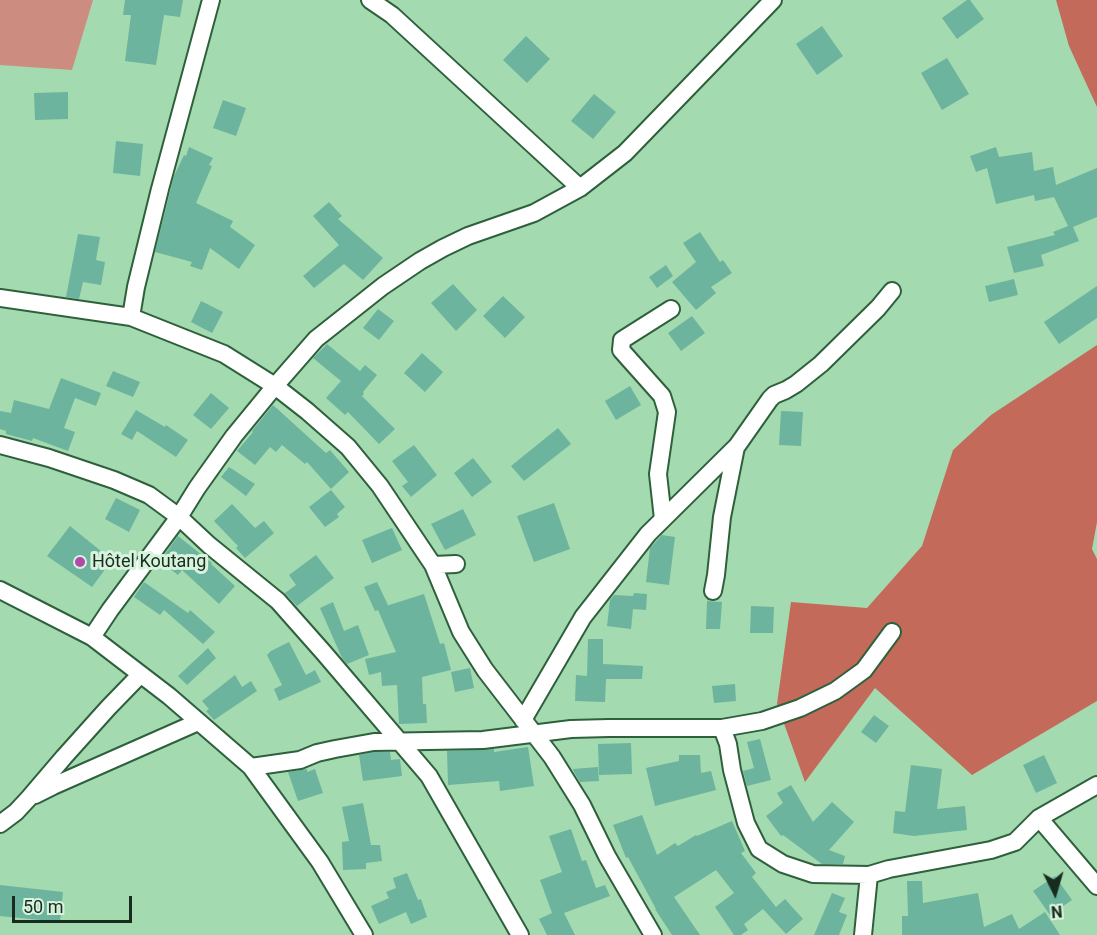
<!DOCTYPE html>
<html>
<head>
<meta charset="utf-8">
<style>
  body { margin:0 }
  #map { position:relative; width:1097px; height:935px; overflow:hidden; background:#a4dab0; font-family:Roboto,sans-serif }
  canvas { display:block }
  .north { position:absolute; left:1025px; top:863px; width:60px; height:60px; -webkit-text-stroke:4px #d8f3dd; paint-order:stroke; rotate:175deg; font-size:16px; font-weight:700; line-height:24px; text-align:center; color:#172c1c }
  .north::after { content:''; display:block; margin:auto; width:21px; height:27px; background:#172c1c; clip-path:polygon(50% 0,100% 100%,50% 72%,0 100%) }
  .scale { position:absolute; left:12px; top:896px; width:120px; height:27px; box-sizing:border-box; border:3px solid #172c1c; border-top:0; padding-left:8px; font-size:18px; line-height:21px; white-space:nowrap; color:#172c1c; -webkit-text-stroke:4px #d8f3dd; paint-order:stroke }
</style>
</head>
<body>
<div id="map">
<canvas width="1097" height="935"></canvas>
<div class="north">N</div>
<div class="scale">50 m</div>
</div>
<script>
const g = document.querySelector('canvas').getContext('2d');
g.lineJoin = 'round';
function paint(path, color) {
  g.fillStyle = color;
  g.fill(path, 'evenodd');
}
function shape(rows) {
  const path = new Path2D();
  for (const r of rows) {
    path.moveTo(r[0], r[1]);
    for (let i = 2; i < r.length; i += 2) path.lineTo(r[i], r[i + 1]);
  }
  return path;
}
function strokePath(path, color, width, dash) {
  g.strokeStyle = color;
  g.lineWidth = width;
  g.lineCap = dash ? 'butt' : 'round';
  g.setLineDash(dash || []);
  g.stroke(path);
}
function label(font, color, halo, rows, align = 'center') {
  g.font = font + ' Roboto,sans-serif';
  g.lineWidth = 6;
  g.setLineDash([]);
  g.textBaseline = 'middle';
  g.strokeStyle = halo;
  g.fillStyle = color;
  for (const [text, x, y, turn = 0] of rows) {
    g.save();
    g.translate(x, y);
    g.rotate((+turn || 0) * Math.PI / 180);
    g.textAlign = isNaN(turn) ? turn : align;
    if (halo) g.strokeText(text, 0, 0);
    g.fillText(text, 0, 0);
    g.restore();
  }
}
paint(shape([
  [0,0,93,0,72,70,0,65]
]), '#cd8c80');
paint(shape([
  [1056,0,1097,0,1097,107,1069,46],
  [1097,345,1097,522,1092,549,1097,559,1097,701,972,775,875,688,805,782,777,704,791,602,867,608,922,546,953,450,991,415]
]), '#c46a5a');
paint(shape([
  [125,0,183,0,180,17,164,15,156,65,125,61,131,15,123,15],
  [967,0,970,0,984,19,957,39,942,18],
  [822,26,843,56,817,75,796,44],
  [526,36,550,59,527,83,503,60],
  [947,58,969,94,942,110,921,73],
  [68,92,68,119,35,120,34,93],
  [594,94,616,112,593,139,571,121],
  [223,100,246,108,236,136,213,128],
  [116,141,143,144,140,176,113,173],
  [189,147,213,158,209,165,212,166,196,203,233,221,230,227,255,245,239,269,210,248,202,270,190,266,192,262,155,252,174,176,184,155,186,156],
  [996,147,999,157,1032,152,1034,171,1053,167,1056,185,1097,168,1097,217,1073,227,1079,241,1041,255,1044,266,1014,273,1007,247,1055,235,1053,232,1068,226,1054,197,1035,201,1034,195,996,204,987,168,976,172,970,156],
  [329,202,342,216,338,219,383,258,363,280,344,264,314,288,303,276,339,245,313,216],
  [700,232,720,262,723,260,732,273,711,287,716,293,696,310,672,282,696,262,683,243],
  [78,234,100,237,96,260,105,262,101,285,83,282,79,299,66,297],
  [666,265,673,276,657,288,649,277],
  [1014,279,1018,295,989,302,985,286],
  [453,284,477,310,456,331,431,303],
  [1097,286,1097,318,1059,344,1044,322],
  [503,296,525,317,505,338,483,316],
  [201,301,223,312,212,333,191,322],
  [378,309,394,321,379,340,363,328],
  [692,316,705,333,681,351,668,333],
  [327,344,360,371,365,365,377,375,363,392,364,394,362,396,395,429,379,444,348,412,345,415,326,398,341,381,313,358],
  [422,353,443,372,425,392,404,373],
  [113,371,140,382,133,397,106,386],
  [61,378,101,393,96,406,75,398,64,428,75,432,68,451,33,438,32,441,6,434,6,431,0,429,0,411,11,413,14,400,49,409],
  [630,386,641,405,616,420,605,401],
  [211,393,229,408,211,429,193,415],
  [273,405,326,453,330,450,349,472,331,489,307,462,305,464,282,445,276,452,270,447,255,465,237,451,253,432,252,431],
  [136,410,165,427,166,425,188,440,176,457,137,431,132,440,121,434],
  [781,411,803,412,801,446,779,445],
  [558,428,571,444,524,481,511,466],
  [414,445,437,475,411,497,402,486,408,482,392,461],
  [473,458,492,482,472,497,454,473],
  [229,467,255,484,246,496,221,477],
  [331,490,345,507,337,514,339,517,325,527,309,507],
  [116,498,140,510,129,532,105,519],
  [554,503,570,549,534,562,517,516],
  [232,504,255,528,264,521,274,533,245,558,236,548,238,546,214,521],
  [463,509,476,535,445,550,431,524],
  [70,526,112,560,92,587,47,556],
  [392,528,402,550,372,563,362,540],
  [662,535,675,537,669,585,646,582,650,548],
  [178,536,212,563,211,564,235,586,219,604,182,570,178,575,160,561],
  [316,555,334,578,297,606,285,593,296,585,289,575],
  [144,582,188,613,190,610,215,632,203,644,164,610,160,615,134,597],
  [377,582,388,605,386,606,424,594,440,644,444,643,451,670,422,677,423,704,426,704,427,723,399,724,397,685,382,686,381,672,369,675,365,659,396,652,378,610,375,611,364,587],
  [634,593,647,594,646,610,633,609,631,629,607,626,610,600,614,595,633,596],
  [707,601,722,602,720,629,706,629],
  [333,602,344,631,358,625,369,655,347,664,342,658,320,608],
  [751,606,774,607,773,633,750,633],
  [588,639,603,639,603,664,643,666,642,679,606,679,605,702,575,701,576,675,587,676],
  [289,642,306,675,315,670,321,682,279,701,274,689,282,685,267,655,271,651],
  [208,648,216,658,187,685,178,676],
  [470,668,474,688,455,692,451,672],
  [235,675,242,687,251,681,257,691,214,720,206,711,209,709,202,701],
  [735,684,736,701,714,703,712,686],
  [874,715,889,726,876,743,861,732],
  [760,739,771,780,747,786,743,771,754,768,747,742],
  [631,743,632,774,599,775,598,744],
  [528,747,534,786,500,791,499,781,448,785,447,751,494,749,494,752],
  [375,752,390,752,391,760,400,759,402,776,363,781,359,755],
  [679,755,700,755,701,773,711,771,716,790,655,806,646,768,679,761],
  [1044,755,1057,783,1036,793,1023,765],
  [911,765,942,769,937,809,965,806,967,830,914,836,893,833,895,811,905,812],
  [598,767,599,781,580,782,574,772,573,769],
  [307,769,307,772,315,769,323,793,298,801,288,772],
  [791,785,813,822,832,802,854,822,829,850,845,856,843,864,822,864,783,835,781,836,766,816,783,803,777,793],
  [363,803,371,845,380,845,382,861,366,863,366,869,343,870,342,842,349,841,342,807],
  [642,815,657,855,675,843,678,846,696,835,697,836,732,821,745,851,741,853,756,873,752,877,776,907,785,899,803,919,786,934,763,909,744,924,748,930,741,935,734,935,715,907,734,893,716,870,674,897,700,935,672,935,655,909,656,909,628,857,626,858,613,825],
  [571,829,582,861,586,860,596,888,605,885,610,896,564,913,575,935,547,935,539,919,552,913,540,880,562,872,549,836],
  [407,873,418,900,421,899,427,917,411,924,406,912,379,924,371,906,389,898,386,892,396,888,393,878],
  [1055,876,1072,900,1050,915,1033,891],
  [907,881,922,881,923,903,978,893,984,927,1012,914,1019,929,1045,912,1060,935,902,935,902,916,908,916],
  [0,885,63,892,60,922,0,916],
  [832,893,845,898,839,912,847,915,839,935,814,935]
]), '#6cb49d');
const minor = shape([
  [370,0,392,15,580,188],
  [0,298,131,317,224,354,275,386,307,411,348,447,380,486,433,565,461,632,485,670,552,757,582,805,607,856,653,935],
  [131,317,136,287,160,189,211,0],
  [0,445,49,458,114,480,149,495,179,517,209,545,278,601,324,653,429,776,520,935],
  [663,519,658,474,667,412,662,396,621,350,622,340,671,309],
  [433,565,456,564],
  [0,590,92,637,169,696,251,767,320,862,364,935],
  [713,591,716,575,722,517,736,447],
  [92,637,110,610,179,517,197,488,234,436,275,386,316,339,383,286,420,261,443,248,468,236,534,213,580,188,625,153,773,0],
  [523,720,583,617,648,534,737,446,770,399,774,395,786,390,796,384,821,364,878,308,892,291],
  [722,728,728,744,732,770,746,823,759,849,783,864,813,874,869,875],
  [251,767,300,760,317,753,335,749,374,742,483,740,571,729,609,728,722,728,762,721,800,708,835,691,864,670,892,632],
  [35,795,53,786,198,722],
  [1039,818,1097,886],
  [0,824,16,812,29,798,64,757,108,708,140,675],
  [863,935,869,875,889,869,991,850,1015,842,1039,818,1097,785]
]);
strokePath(minor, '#2e603c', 20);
strokePath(minor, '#fff', 16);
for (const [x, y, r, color] of [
  [80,562,6,"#b248a9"]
]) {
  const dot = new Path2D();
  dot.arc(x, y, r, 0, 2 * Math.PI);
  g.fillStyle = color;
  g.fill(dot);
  strokePath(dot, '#d8f3dd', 2);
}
label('18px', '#172c1c', '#d8f3dd', [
  ["Hôtel Koutang",92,562]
], 'left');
</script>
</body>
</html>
